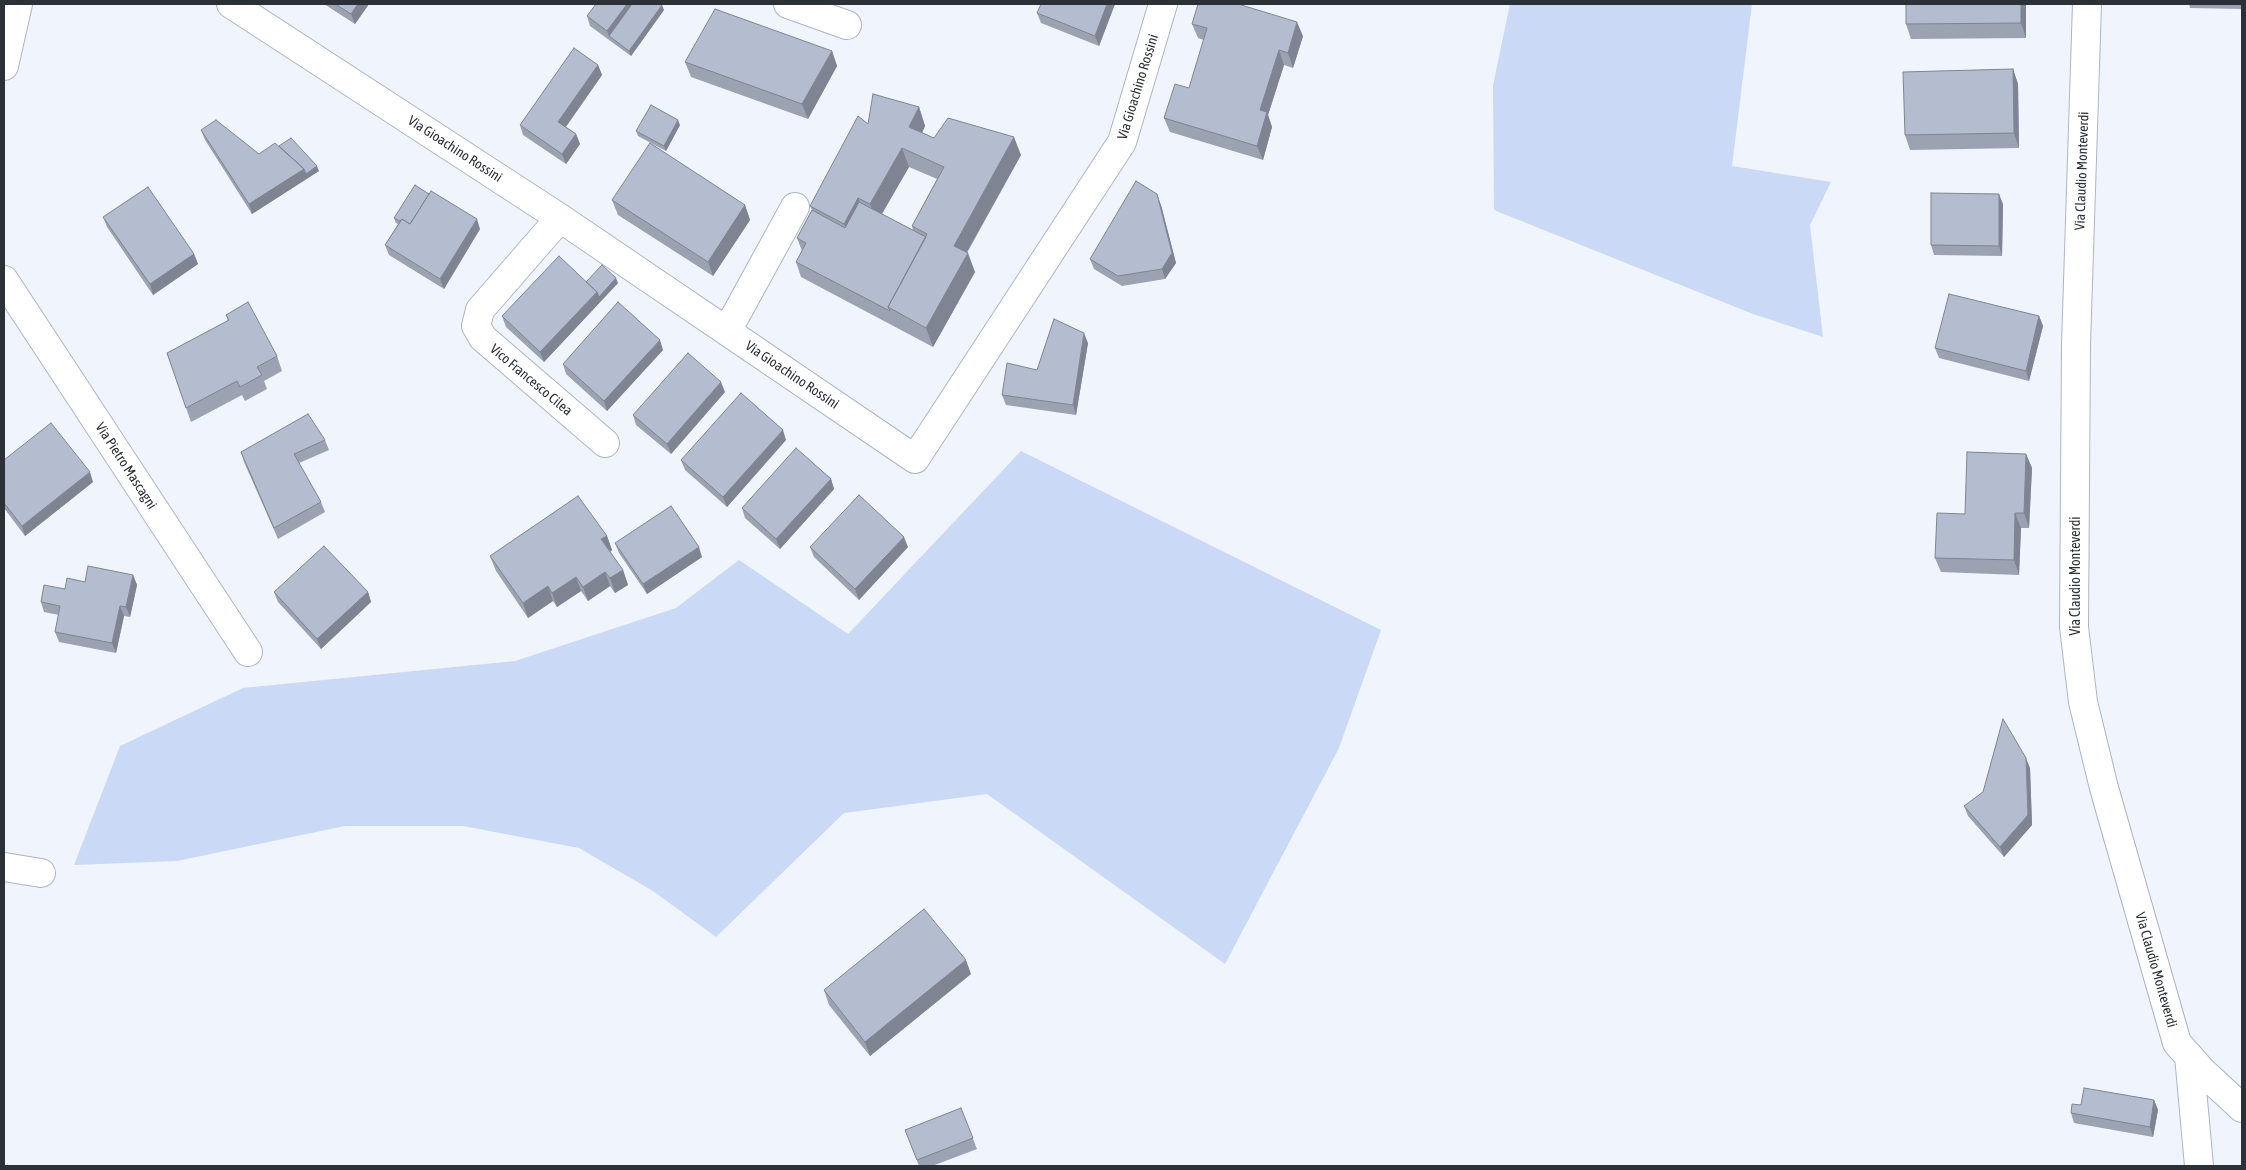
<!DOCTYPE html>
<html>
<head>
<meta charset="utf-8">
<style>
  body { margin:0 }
  #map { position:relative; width:2246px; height:1170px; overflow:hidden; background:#f0f4fc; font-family:"Asap Condensed",sans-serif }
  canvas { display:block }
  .frame { position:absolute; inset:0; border:5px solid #2c3037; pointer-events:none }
</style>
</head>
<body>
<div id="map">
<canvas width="2246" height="1170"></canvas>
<div class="frame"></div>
</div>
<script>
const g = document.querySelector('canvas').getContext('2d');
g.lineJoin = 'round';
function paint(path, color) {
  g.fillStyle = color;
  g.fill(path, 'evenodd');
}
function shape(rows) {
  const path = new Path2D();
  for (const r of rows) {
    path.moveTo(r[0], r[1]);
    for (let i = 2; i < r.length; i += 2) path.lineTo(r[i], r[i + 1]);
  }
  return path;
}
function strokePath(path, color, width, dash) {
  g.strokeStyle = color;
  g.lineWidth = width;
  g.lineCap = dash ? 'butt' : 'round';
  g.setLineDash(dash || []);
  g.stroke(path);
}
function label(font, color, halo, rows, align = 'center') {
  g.font = font + ' "Asap Condensed",sans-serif';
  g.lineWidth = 5;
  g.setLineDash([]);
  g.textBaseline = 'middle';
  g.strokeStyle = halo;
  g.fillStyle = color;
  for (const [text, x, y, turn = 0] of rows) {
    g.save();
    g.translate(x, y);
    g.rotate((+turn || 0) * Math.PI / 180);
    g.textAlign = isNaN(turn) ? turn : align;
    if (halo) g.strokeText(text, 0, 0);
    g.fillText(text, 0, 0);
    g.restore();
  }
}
paint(shape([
  [1510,4,1752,4,1732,166,1831,182,1810,225,1823,337,1753,314,1494,210,1493,85],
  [1021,451,1381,630,1339,748,1225,964,987,794,844,813,716,937,653,891,579,848,463,826,345,826,177,861,74,865,120,746,243,688,515,661,676,608,739,560,848,634]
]), '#c9d9f6');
const street = shape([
  [231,4,560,218,915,459,1122,142,1163,4],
  [788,4,847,25],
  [2087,4,2076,344,2074,627,2083,702,2104,788,2177,1043,2202,1071,2242,1108],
  [4,66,18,4],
  [560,218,480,310,476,326,483,338,605,443],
  [4,280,248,652],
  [727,331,795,207],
  [4,867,41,873],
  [2189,1056,2199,1166]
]);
strokePath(street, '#acb5c7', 30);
strokePath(street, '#fff', 28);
paint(shape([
  [324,4,369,4,355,24],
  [1115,4,1099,46,1041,23,1037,13],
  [1906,4,2026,4,2026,38,1911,39,1906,24],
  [2189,4,2242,4,2242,9,2190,8],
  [664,10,631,56,590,26,587,16],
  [1192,24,1303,36,1293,68,1284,65,1268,115,1272,127,1263,160,1170,132,1164,118,1189,88,1204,40,1198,38],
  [832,51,837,66,808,119,691,77,685,62],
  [598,65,602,75,566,127,576,134,580,144,566,164,523,135,520,125],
  [2013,69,2018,84,2019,148,1910,150,1905,135],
  [919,107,925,126,922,133,934,138,1021,155,967,253,975,272,933,347,801,277,796,262,802,251,797,238,812,210,810,206,868,124],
  [909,167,937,179,912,226,913,230,882,214],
  [680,125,666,151,638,136,636,131],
  [201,130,259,154,279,146,319,171,252,214,205,140],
  [612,200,745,205,750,220,713,276,618,215],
  [2003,204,2002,256,1934,255,1931,245],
  [1161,205,1176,263,1165,279,1122,286,1094,269,1090,259],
  [103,217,194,254,198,264,153,295,107,227],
  [394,218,480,229,444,289,389,255,385,245,398,224,396,223],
  [618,283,544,362,506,327,502,316],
  [226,315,277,356,282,371,264,381,267,389,245,401,242,395,191,422,167,353,228,321],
  [2039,316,2043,326,2029,381,1939,358,1935,348],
  [1088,343,1076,415,1006,405,1002,395,1037,370],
  [663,350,607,411,566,374,563,364],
  [725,392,671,454,636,425,633,415],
  [325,440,329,450,299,463,321,502,325,512,278,539,244,462,241,452],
  [786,440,727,507,685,470,681,460],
  [2026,454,2032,468,2029,528,2021,528,2019,575,1941,572,1935,558,1965,514],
  [4,460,93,482,25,536,4,508],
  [831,479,834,489,780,549,745,518,742,508],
  [607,536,612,550,610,552,623,570,628,585,615,593,610,586,588,601,581,591,557,607,553,601,528,618,496,571,490,556],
  [615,543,702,557,647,594,619,553],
  [810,547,908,547,859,600,814,557],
  [133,575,137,585,130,617,124,616,116,653,59,642,55,632,59,615,44,612,41,602,65,589,85,582],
  [274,592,368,592,371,602,321,649,278,602],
  [2030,768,2032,825,2004,857,1968,816,1964,806],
  [971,974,870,1056,829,1005,824,990],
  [2154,1100,2158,1110,2153,1137,2074,1123,2071,1113,2081,1105],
  [961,1108,977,1149,932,1166,919,1166,905,1130]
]), '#9ba3b2');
paint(shape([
  [358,4,369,4,355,24,351,14],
  [627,4,638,4,609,36,607,31],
  [1107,4,1115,4,1099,46,1095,36],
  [2021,4,2026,4,2026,38,2021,23],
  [662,5,664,10,631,56,629,51],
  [1297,22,1303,36,1293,68,1288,53],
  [1279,50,1284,65,1268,115,1272,127,1263,160,1257,146,1260,110],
  [832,51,837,66,808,119,802,104],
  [598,65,602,75,562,132,558,122],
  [2013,69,2018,84,2019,148,2014,133],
  [919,107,925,126,916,146,909,127],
  [678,120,680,125,666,151,664,146],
  [576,134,580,144,566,164,562,154],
  [1014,137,1021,155,960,264,954,246],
  [902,148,909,167,877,222,870,204],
  [317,166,319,171,252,214,249,204,304,169],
  [1157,194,1161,205,1176,263,1165,279,1162,269],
  [1999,194,2003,204,2002,256,1999,246],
  [858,198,865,216,851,242,844,224],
  [745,205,750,220,713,276,708,262],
  [477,219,480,229,444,289,440,279],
  [968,253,975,272,933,347,926,328],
  [194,254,198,264,153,295,150,284],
  [616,278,618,283,544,362,540,352,597,292],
  [2039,316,2043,326,2029,381,2026,371],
  [1084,333,1088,343,1076,415,1073,405],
  [660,340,663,350,607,411,604,401],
  [721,382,725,392,671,454,667,444],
  [783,430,786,440,727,507,723,497],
  [2026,454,2032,468,2029,528,2024,513],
  [90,472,93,482,25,536,22,526],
  [831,479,834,489,780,549,776,539],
  [2015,513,2021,528,2019,575,2014,560],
  [607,536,612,550,607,554,601,539],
  [904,537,908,547,859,600,855,589],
  [699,547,702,557,647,594,643,584],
  [623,570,628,585,615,593,610,578],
  [605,572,610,586,588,601,583,587],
  [133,575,137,585,130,617,126,607],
  [576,577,581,591,557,607,552,593],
  [548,586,553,601,528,618,523,603],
  [368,592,371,602,321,649,317,639],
  [120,606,124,616,116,653,112,643],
  [2026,758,2030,768,2032,825,2004,857,2000,847],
  [966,960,971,974,870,1056,865,1042],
  [2154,1100,2158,1110,2153,1137,2150,1127]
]), '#7e8491');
const building = shape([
  [335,4,358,4,351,14,335,4],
  [596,4,627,4,607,31,587,16,596,4],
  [632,4,661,4,662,5,629,51,609,36,632,4],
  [1041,4,1107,4,1095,36,1037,13,1041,4],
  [1198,4,1238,4,1297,22,1288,53,1279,50,1260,110,1267,112,1257,146,1164,118,1175,84,1189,88,1207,28,1192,24,1198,4],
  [1906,4,2021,4,2021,23,1906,24,1906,4],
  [715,9,832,51,802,104,685,62,715,9],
  [574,48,598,65,558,122,576,134,562,154,520,125,574,48],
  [2013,69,2014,133,1905,135,1903,72,2013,69],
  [873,94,919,107,909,127,934,138,948,118,1014,137,954,246,968,253,926,328,888,307,927,234,912,226,944,167,902,148,870,204,858,198,844,224,810,206,858,116,868,124,873,94],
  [651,105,678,120,664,146,636,131,651,105],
  [216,120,259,154,275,143,304,169,249,204,201,130,216,120],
  [291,138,317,166,306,174,304,169,279,146,291,138],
  [650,143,745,205,708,262,612,200,650,143],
  [1136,181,1157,194,1172,253,1162,269,1118,276,1090,259,1136,181],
  [415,185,429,194,410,224,402,219,400,221,394,218,415,185],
  [148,187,194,254,150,284,103,217,148,187],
  [431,191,477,219,440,279,385,245,402,219,410,224,431,191],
  [1931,193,1999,194,1999,246,1931,245,1931,193],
  [859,202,926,237,888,307,890,311,796,262,806,243,797,238,812,210,845,228,859,202],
  [559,256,597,292,540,352,502,316,559,256],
  [602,265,616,278,599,297,597,292,586,282,602,265],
  [1949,294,2039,316,2026,371,1935,348,1949,294],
  [248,302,277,356,257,367,262,375,240,387,237,381,186,408,167,353,229,320,226,315,248,302],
  [618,302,660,340,604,401,563,364,618,302],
  [1054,319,1084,333,1073,405,1002,395,1007,363,1037,370,1054,319],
  [688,353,721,382,667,444,633,415,688,353],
  [741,393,783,430,723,497,681,460,741,393],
  [308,414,325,440,294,454,321,502,274,528,241,452,308,414],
  [51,423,90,472,22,526,4,503,4,460,51,423],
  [796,448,831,479,776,539,742,508,796,448],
  [1967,452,2026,454,2024,513,2015,513,2014,560,1935,558,1937,513,1965,514,1967,452],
  [859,495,904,537,855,589,810,547,859,495],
  [578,496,607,536,601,539,623,570,610,578,605,572,583,587,576,577,552,593,548,586,523,603,490,556,578,496],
  [671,506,699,547,643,584,615,543,671,506],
  [324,546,368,592,317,639,274,592,324,546],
  [88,566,133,575,126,607,120,606,112,643,55,632,60,606,41,602,44,585,65,589,67,578,85,582,88,566],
  [2003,719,2026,758,2028,815,2000,847,1964,806,1983,792,2003,719],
  [924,909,966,960,865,1042,824,990,924,909],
  [2084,1088,2154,1100,2150,1127,2071,1113,2072,1104,2081,1105,2084,1088],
  [961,1108,973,1138,917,1160,905,1130,961,1108]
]);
paint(building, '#b4bdcf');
strokePath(building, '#7e8491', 1);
label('14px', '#2c3037', '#fff', [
  ["Via Gioachino Rossini",1138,87,-73],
  ["Via Gioachino Rossini",455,149,33],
  ["Via Claudio Monteverdi",2082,171,-88],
  ["Via Gioachino Rossini",792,375,34],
  ["Vico Francesco Cilea",531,380,40],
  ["Via Pietro Mascagni",126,466,57],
  ["Via Claudio Monteverdi",2076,576,-90],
  ["Via Claudio Monteverdi",2156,970,74]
]);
</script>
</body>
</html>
